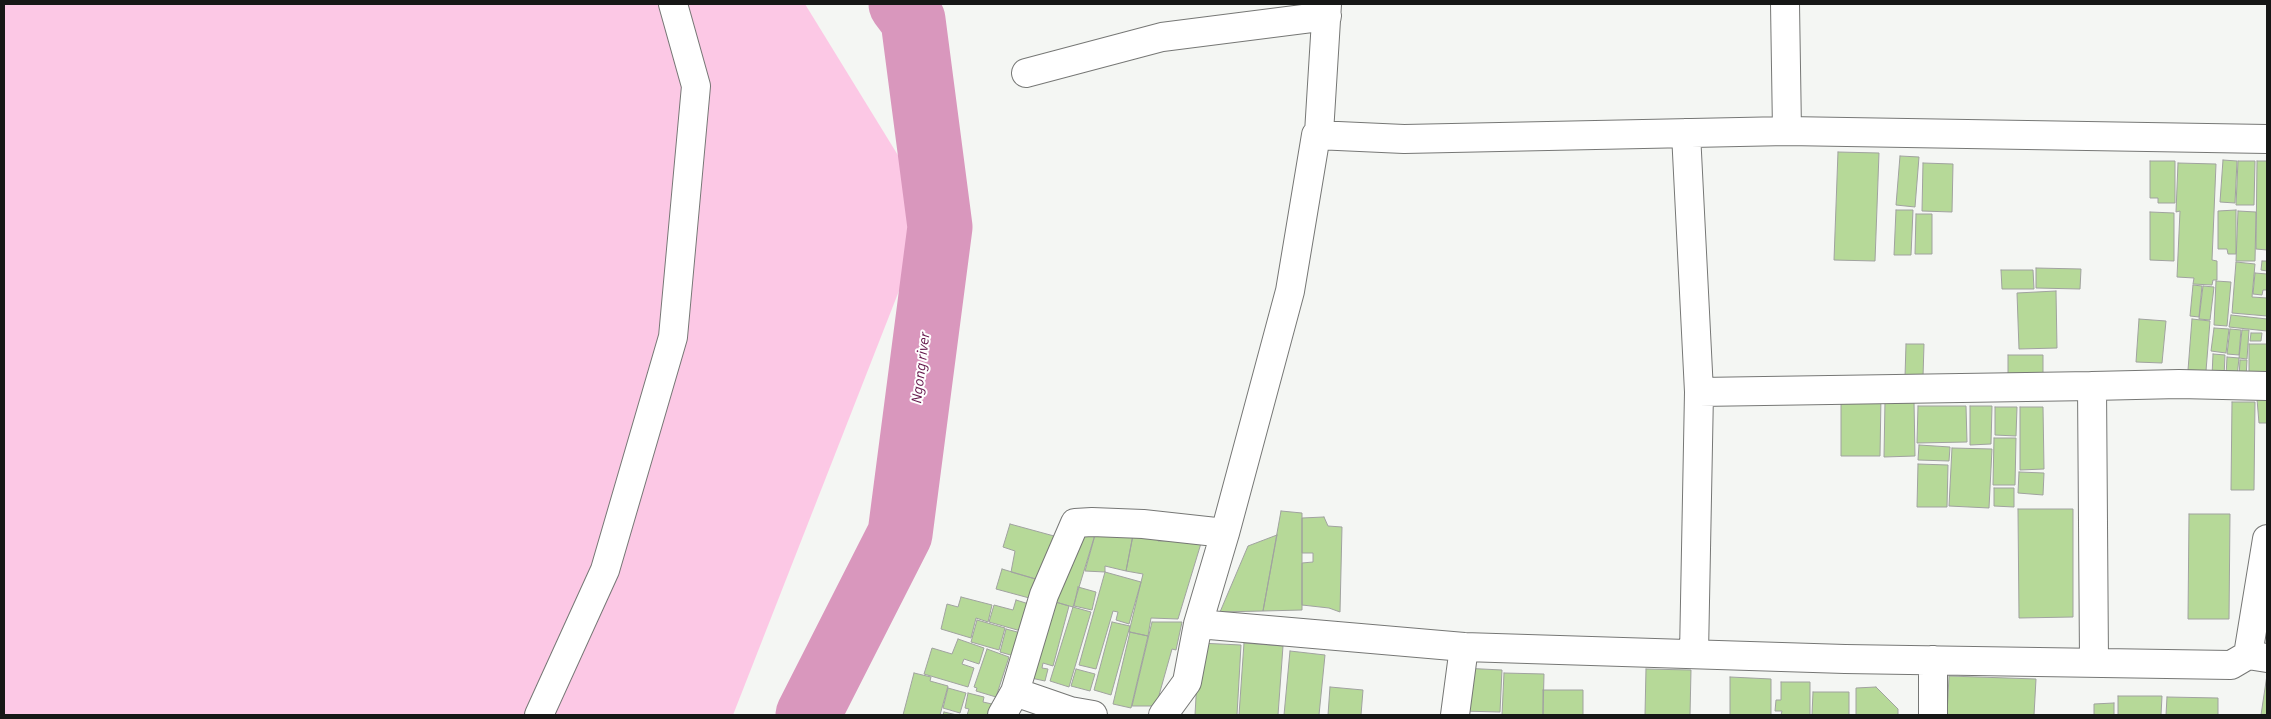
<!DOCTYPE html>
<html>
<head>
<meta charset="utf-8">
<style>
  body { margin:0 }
  #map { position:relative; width:2271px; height:719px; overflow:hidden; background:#f4f6f3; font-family:"Source Sans 3",sans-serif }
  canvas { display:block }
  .frame { position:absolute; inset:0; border:5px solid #161716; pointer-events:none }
</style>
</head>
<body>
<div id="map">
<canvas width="2271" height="719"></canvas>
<div class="frame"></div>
</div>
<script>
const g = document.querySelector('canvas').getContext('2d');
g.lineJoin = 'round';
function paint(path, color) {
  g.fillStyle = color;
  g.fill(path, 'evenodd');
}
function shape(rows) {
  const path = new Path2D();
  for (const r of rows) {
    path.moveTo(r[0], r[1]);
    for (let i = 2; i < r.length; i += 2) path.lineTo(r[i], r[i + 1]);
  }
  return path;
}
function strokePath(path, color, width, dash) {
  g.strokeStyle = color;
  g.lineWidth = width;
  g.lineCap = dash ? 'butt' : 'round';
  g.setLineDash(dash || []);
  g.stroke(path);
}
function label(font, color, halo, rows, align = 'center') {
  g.font = font + ' "Source Sans 3",sans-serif';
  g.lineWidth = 4;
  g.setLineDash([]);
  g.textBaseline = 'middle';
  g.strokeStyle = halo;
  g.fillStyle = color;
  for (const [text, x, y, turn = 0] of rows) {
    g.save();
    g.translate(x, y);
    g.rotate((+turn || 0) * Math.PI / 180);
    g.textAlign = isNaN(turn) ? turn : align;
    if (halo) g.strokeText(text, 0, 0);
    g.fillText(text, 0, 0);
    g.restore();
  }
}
paint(shape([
  [4,4,805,4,931,209,733,715,4,715]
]), '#fcc8e5');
strokePath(shape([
  [808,715,900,534,940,227,913,20,901,4]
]), '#d997bd', 65);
const building = shape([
  [1838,152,1879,153,1875,261,1834,260,1838,152],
  [1900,156,1919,157,1915,207,1896,205,1900,156],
  [2223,160,2237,161,2235,203,2220,202,2223,160],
  [2150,161,2175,161,2175,203,2158,203,2158,198,2150,198,2150,161],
  [2238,161,2255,161,2254,205,2236,205,2238,161],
  [2257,161,2267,161,2267,250,2256,249,2257,161],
  [1923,163,1953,164,1952,212,1922,211,1923,163],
  [2178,163,2216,164,2212,260,2217,261,2217,280,2213,280,2212,285,2193,284,2194,278,2177,277,2180,211,2176,212,2178,163],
  [1896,210,1913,210,1911,255,1894,255,1896,210],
  [2236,210,2236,254,2228,254,2227,249,2218,249,2218,211,2236,210],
  [2238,211,2256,212,2255,261,2236,261,2238,211],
  [2150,212,2174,213,2174,261,2150,260,2150,212],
  [1916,214,1932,214,1932,254,1915,254,1916,214],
  [2262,261,2267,261,2267,271,2261,270,2262,261],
  [2236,262,2255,264,2252,297,2267,298,2267,316,2232,313,2236,262],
  [2036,268,2081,269,2080,289,2036,288,2036,268],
  [2001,270,2033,270,2034,289,2002,289,2001,270],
  [2255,273,2267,274,2267,290,2263,290,2262,295,2253,294,2255,273],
  [2216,281,2231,282,2227,326,2214,325,2216,281],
  [2193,285,2202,286,2199,317,2190,316,2193,285],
  [2203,286,2214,287,2210,320,2199,319,2203,286],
  [2056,291,2057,348,2019,349,2017,293,2056,291],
  [2231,315,2267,319,2267,331,2229,327,2231,315],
  [2139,319,2166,321,2162,363,2136,362,2139,319],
  [2192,319,2210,321,2206,371,2188,370,2192,319],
  [2214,328,2229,329,2226,353,2211,351,2214,328],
  [2230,329,2241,330,2239,355,2227,354,2230,329],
  [2242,330,2249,330,2247,359,2239,358,2242,330],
  [2251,333,2262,333,2261,341,2250,341,2251,333],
  [1906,344,1924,344,1923,377,1905,377,1906,344],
  [2249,344,2267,344,2267,378,2249,378,2249,344],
  [2213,354,2225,355,2224,377,2212,376,2213,354],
  [2008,355,2043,355,2043,380,2008,380,2008,355],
  [2227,357,2239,358,2237,377,2226,377,2227,357],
  [2240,360,2247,360,2246,378,2239,377,2240,360],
  [1841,397,1881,397,1880,456,1841,456,1841,397],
  [2257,399,2267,399,2267,423,2259,423,2257,399],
  [1885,401,1914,401,1915,456,1884,457,1885,401],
  [2232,402,2255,402,2254,490,2231,490,2232,402],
  [1918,406,1966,406,1967,442,1917,443,1918,406],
  [1970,406,1992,406,1991,444,1970,445,1970,406],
  [1995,407,2017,407,2016,436,1995,435,1995,407],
  [2020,407,2043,407,2044,469,2020,470,2020,407],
  [1994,438,2016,438,2015,485,1993,485,1994,438],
  [1919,445,1950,447,1949,461,1918,460,1919,445],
  [1952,448,1992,449,1989,508,1949,506,1952,448],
  [1918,464,1948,465,1947,507,1917,507,1918,464],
  [2019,472,2044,473,2043,495,2018,493,2019,472],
  [1994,488,2014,488,2014,507,1994,506,1994,488],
  [2018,509,2073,509,2073,617,2019,618,2018,509],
  [1281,511,1302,513,1302,610,1263,611,1281,511],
  [2189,514,2230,514,2229,619,2188,619,2189,514],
  [1324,517,1328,526,1342,527,1340,612,1329,608,1302,605,1302,563,1313,562,1313,553,1302,553,1302,518,1324,517],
  [1010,524,1054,536,1039,580,1011,572,1015,551,1003,547,1010,524],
  [1076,527,1097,528,1073,607,1052,601,1076,527],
  [1097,528,1134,530,1126,571,1105,566,1105,572,1085,571,1097,528],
  [1156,529,1158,541,1202,540,1178,619,1151,618,1148,636,1129,632,1143,574,1126,571,1134,530,1156,529],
  [1277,535,1263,611,1220,612,1248,546,1277,535],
  [1002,569,1039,580,1033,599,996,589,1002,569],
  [1105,572,1141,582,1129,624,1116,620,1118,612,1113,611,1096,669,1079,665,1105,572],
  [1078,587,1096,592,1092,610,1074,606,1078,587],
  [961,597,992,605,988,622,976,618,971,638,941,629,947,604,958,607,961,597],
  [1016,600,1029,604,1021,631,989,622,994,605,1013,610,1016,600],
  [1052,601,1069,606,1053,666,1043,663,1042,668,1048,669,1045,681,1031,678,1052,601],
  [1073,607,1091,612,1069,687,1050,681,1073,607],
  [977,620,1005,628,999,650,971,642,977,620],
  [1112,622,1130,626,1111,695,1094,690,1112,622],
  [1152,622,1182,622,1176,650,1172,649,1156,706,1132,706,1152,622],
  [1006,629,1021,633,1014,656,1000,652,1006,629],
  [1130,632,1148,636,1131,708,1113,704,1130,632],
  [958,639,984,648,979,664,964,659,962,664,974,668,968,687,924,674,932,648,952,654,958,639],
  [1199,643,1241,645,1237,715,1195,715,1199,643],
  [1244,643,1283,646,1278,715,1239,715,1244,643],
  [987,649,1009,657,996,697,976,691,977,688,974,687,987,649],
  [1290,651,1325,655,1319,715,1284,715,1290,651],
  [1462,668,1502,670,1500,712,1460,711,1462,668],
  [1076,669,1095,674,1090,691,1071,686,1076,669],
  [1646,669,1691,670,1690,715,1645,715,1646,669],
  [914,673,931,677,930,681,948,686,940,715,903,715,914,673],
  [1504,673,1544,674,1543,715,1502,715,1504,673],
  [2267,675,2267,715,2261,715,2267,675],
  [1949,676,2036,679,2034,715,1947,715,1949,676],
  [1730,677,1771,679,1771,715,1730,715,1730,677],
  [1781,682,1810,682,1810,715,1781,715,1782,711,1775,711,1776,700,1781,700,1781,682],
  [1330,687,1363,690,1361,715,1328,715,1330,687],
  [1876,687,1898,709,1898,715,1856,715,1856,688,1876,687],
  [948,688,966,693,960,713,943,708,948,688],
  [1543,690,1583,690,1583,715,1543,715,1543,690],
  [1813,692,1849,692,1849,715,1812,715,1813,692],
  [968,693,984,697,983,702,992,704,989,715,967,715,969,709,965,708,968,693],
  [2118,696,2162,696,2161,715,2118,715,2118,696],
  [2167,697,2218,698,2218,715,2166,715,2167,697],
  [2114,703,2114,715,2094,715,2094,704,2114,703],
  [944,712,957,715,943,715,944,712]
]);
paint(building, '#b6d998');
strokePath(building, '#a0a29f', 1);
const street = shape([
  [1785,4,1787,131],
  [1026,73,1162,37,1327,16],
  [1686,133,1699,392,1694,654],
  [1316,135,1404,139,1787,131,2267,139],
  [1699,392,2092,386],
  [1198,624,1464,647,1845,659,2231,665,2248,655,2267,658],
  [2248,655,2267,539],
  [1933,660,1933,715],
  [2094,661,2092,386,2179,384,2267,386],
  [1015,692,1070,711,1093,715],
  [539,715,605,570,673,337,696,86,673,4],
  [1002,715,1015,692,1044,595,1075,523,1092,522,1143,524,1225,533],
  [1163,715,1187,682,1198,624,1225,533,1290,291,1316,135,1319,133,1327,4],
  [1455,715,1464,647]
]);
strokePath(street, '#767775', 30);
strokePath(street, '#fff', 28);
label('italic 15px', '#64174b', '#fff', [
  ["Ngong river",922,368,-83]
]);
</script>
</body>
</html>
